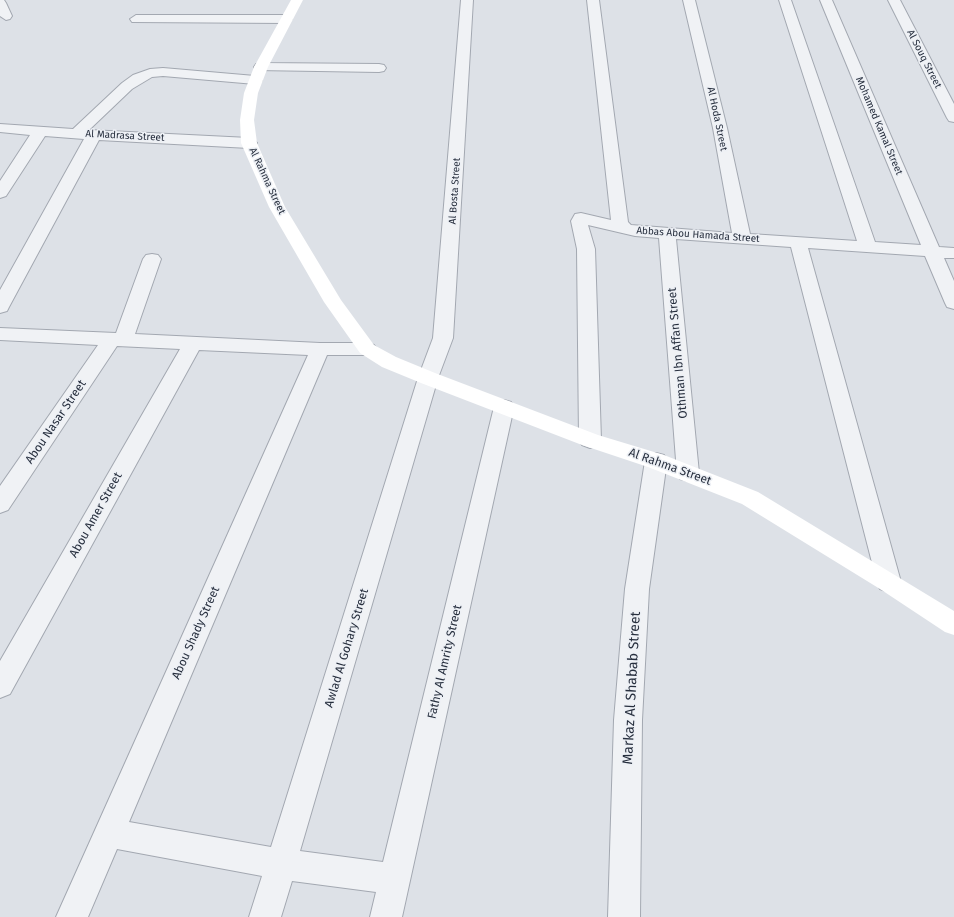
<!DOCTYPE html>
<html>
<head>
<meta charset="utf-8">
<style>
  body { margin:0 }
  canvas { display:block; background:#dde1e7 }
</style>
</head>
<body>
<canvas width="954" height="917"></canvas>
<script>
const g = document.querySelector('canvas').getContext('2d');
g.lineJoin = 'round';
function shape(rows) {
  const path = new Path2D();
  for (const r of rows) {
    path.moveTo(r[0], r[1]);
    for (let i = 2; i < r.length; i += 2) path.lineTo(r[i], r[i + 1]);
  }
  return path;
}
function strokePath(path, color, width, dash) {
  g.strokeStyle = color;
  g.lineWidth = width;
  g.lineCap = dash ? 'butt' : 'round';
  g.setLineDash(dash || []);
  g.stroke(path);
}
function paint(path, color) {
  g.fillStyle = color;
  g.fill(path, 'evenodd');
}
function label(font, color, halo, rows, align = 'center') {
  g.font = font + ' "Fira Sans",sans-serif';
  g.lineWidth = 3;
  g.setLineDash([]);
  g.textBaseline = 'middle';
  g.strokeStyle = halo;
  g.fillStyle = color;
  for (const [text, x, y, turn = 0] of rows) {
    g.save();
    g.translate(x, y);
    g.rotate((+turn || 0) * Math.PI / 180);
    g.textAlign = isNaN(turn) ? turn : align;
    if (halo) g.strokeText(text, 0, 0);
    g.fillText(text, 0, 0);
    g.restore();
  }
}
const street = shape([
  [0,0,4,0,6,3,12,16,10,19,6,20,0,16,0,0],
  [461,0,473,0,453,338,438,378,300,851,383,862,494,407,497,402,504,400,511,402,514,407,402,917,370,917,376,892,292,881,281,917,249,917,262,876,117,849,88,917,56,917,308,355,199,350,10,694,0,698,0,661,180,349,117,346,8,510,0,513,0,486,98,345,0,340,0,328,116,333,143,259,146,255,152,254,158,255,161,259,135,334,320,343,367,343,374,345,377,349,374,353,367,355,327,355,129,822,271,847,418,378,433,338,461,0],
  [587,0,599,0,628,222,631,225,732,233,713,128,683,0,695,0,727,128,750,234,857,241,779,0,791,0,875,242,921,245,820,0,832,0,939,247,954,248,954,258,944,258,954,281,954,309,947,307,945,303,925,256,808,248,901,582,898,589,889,592,880,589,877,582,791,247,676,239,699,473,696,479,688,481,680,479,677,473,659,238,635,236,588,225,595,249,601,440,598,445,590,448,582,445,579,440,577,249,571,221,575,214,581,213,611,220,587,0],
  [888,0,900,0,954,104,954,122,949,121,947,118,888,0],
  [136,15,286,15,292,19,286,23,132,22,130,19,136,15],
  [261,63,379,64,384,65,386,68,384,71,379,72,256,70,254,67,256,64,261,63],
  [163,68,255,76,260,77,262,80,260,83,255,84,163,76,152,77,132,89,89,130,249,138,254,140,257,143,254,146,249,148,99,140,9,307,7,311,0,313,0,290,84,139,45,136,6,196,0,198,0,181,30,135,0,132,0,124,73,129,122,83,133,75,150,69,163,68],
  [656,453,664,455,667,461,649,589,642,720,640,917,608,917,614,720,625,589,645,461,648,455,656,453]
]);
strokePath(street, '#a3a8b1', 2);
paint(street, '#f0f2f5');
paint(shape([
  [291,0,303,0,268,67,258,93,254,120,257,143,285,207,341,300,374,345,396,357,435,373,598,435,664,455,758,492,954,611,954,635,945,632,880,589,742,504,648,467,582,445,421,383,382,367,360,353,324,302,269,207,241,143,240,120,244,93,254,67,291,0]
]), '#fff');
label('10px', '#272f3e', '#edf0f5', [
  ["Al Souq Street",924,59,63],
  ["Al Hoda Street",717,119,78],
  ["Mohamed Kamal Street",879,126,67],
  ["Al Madrasa Street",125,136,3],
  ["Al Rahma Street",267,181,65],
  ["Al Bosta Street",455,191,-86],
  ["Abbas Abou Hamada Street",698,235,4]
]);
label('12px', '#272f3e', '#edf0f5', [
  ["Othman Ibn Affan Street",678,353,-95],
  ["Abou Nasar Street",56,422,-56],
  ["Al Rahma Street",670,467,20],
  ["Abou Amer Street",96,515,-61],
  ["Abou Shady Street",196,633,-66],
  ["Awlad Al Gohary Street",347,648,-73],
  ["Fathy Al Amrity Street",445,662,-77]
]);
label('14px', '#272f3e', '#edf0f5', [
  ["Markaz Al Shabab Street",632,688,-87]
]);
</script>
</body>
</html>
